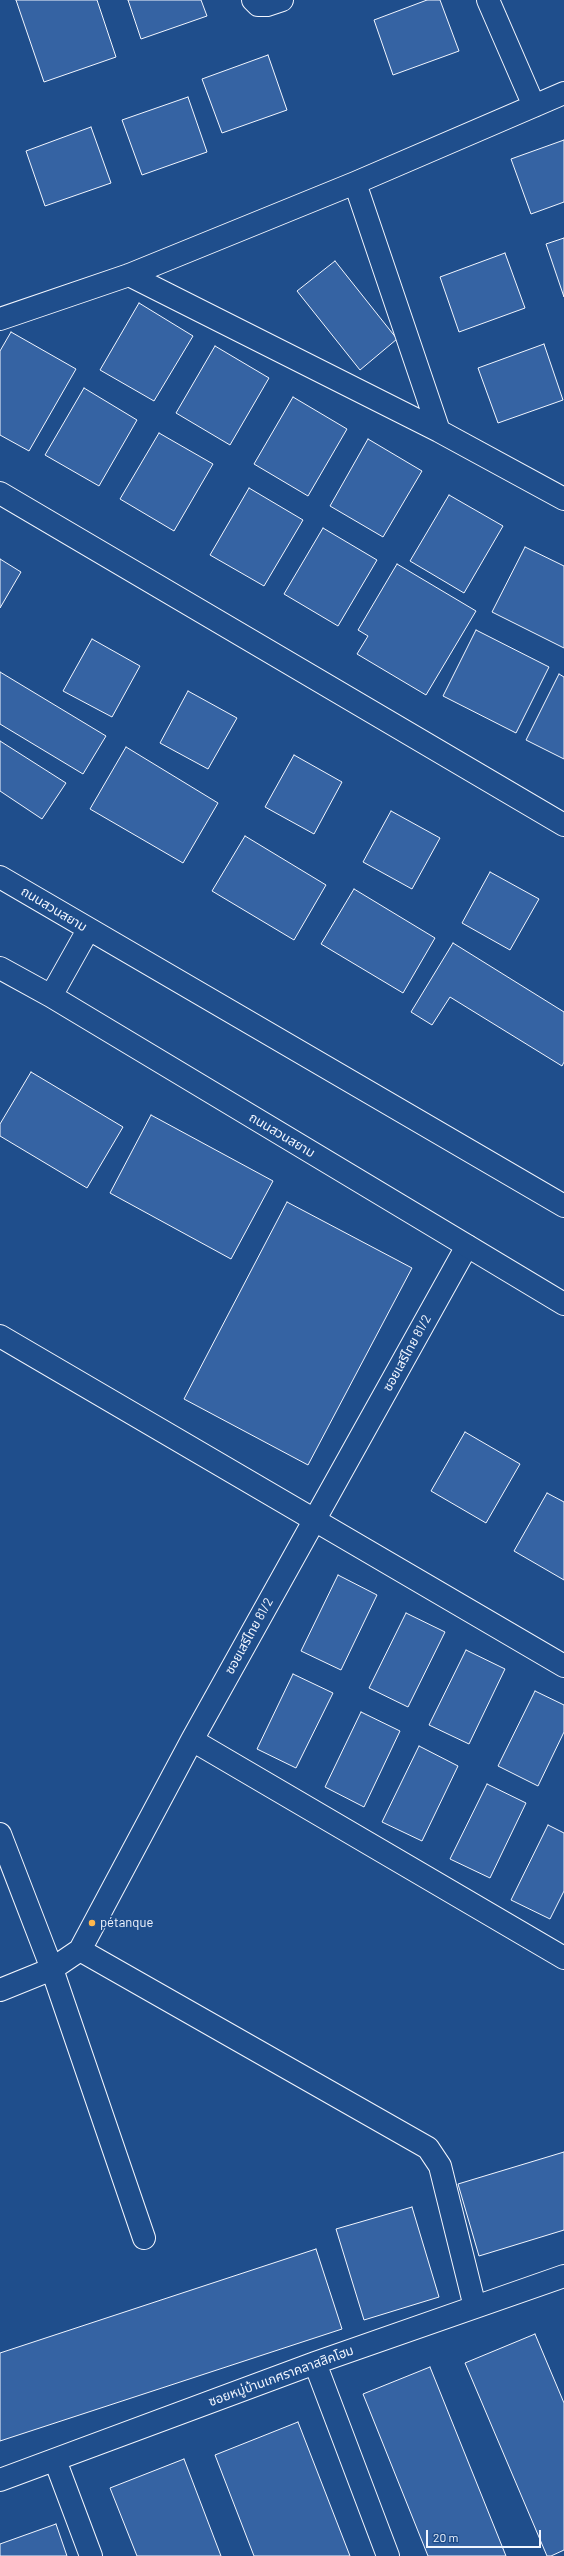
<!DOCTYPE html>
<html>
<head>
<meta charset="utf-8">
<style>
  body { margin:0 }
  #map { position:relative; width:564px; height:2556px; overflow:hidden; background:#1f4e8c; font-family:Barlow,sans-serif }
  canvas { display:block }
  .scale { position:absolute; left:426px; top:2530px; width:115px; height:18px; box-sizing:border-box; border:2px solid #f2f6ff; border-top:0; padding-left:5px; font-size:12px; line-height:14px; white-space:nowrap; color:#f2f6ff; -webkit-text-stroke:3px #1f4e8c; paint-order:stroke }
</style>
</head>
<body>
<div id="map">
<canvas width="564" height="2556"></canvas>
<div class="scale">20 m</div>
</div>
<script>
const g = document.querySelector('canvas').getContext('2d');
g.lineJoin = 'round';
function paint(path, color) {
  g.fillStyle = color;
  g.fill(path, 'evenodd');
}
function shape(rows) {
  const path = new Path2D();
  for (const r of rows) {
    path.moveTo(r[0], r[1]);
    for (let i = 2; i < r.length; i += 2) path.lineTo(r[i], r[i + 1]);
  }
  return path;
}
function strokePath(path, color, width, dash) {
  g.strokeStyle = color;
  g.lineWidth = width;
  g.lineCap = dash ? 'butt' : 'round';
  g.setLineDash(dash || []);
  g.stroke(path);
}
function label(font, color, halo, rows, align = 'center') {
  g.font = font + ' Barlow,"Noto Sans Thai",sans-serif';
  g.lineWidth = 3;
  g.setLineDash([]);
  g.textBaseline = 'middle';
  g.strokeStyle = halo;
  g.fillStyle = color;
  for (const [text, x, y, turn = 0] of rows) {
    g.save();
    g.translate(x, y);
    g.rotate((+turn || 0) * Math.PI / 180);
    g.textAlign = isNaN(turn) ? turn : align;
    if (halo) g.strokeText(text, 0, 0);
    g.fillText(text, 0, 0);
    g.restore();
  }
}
const building = shape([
  [16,0,97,0,116,57,44,82,16,0],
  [128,0,201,0,207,16,141,39,128,0],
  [427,0,440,0,459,51,393,75,374,20,427,0],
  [268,55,287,110,222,133,202,79,268,55],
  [188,97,207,152,142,175,122,120,188,97],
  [91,127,111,183,45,206,26,151,91,127],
  [564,140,564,202,531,214,511,159,564,140],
  [564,238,564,297,546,244,564,238],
  [505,253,525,308,459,332,440,277,505,253],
  [335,261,397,339,360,370,297,291,335,261],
  [139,303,193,336,154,401,100,370,139,303],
  [11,332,76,369,29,451,0,435,0,351,11,332],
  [544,344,563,400,498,423,478,368,544,344],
  [215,346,269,378,230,445,176,413,215,346],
  [84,388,137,420,99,486,45,455,84,388],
  [293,397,347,429,308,496,254,464,293,397],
  [159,433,213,464,174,531,120,499,159,433],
  [368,439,422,471,383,537,330,506,368,439],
  [249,488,303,520,264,586,210,555,249,488],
  [449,495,503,526,464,593,410,561,449,495],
  [323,528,377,560,338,626,284,594,323,528],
  [525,547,564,566,564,648,492,612,525,547],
  [0,559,21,572,0,608,0,559],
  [397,564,476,611,426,695,357,654,368,636,358,630,397,564],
  [476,630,549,667,516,733,443,696,476,630],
  [92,639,140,666,112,717,63,691,92,639],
  [0,672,106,736,83,774,0,724,0,672],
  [559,674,564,677,564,759,526,740,559,674],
  [188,691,237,718,208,769,160,743,188,691],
  [0,741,66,783,42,819,0,791,0,741],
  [126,747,218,803,183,863,90,809,126,747],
  [294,755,342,782,314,834,265,807,294,755],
  [391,811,440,838,412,889,363,862,391,811],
  [245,836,326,885,294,940,212,891,245,836],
  [490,872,539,899,510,950,462,923,490,872],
  [354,889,435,938,403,993,321,944,354,889],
  [453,943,564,1012,564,1062,562,1066,450,997,432,1025,411,1012,453,943],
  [31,1072,123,1127,87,1188,0,1136,0,1124,31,1072],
  [151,1115,273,1181,231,1259,110,1193,151,1115],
  [287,1202,412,1268,308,1465,184,1399,287,1202],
  [465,1432,520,1464,486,1523,431,1491,465,1432],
  [547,1493,564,1502,564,1580,514,1551,547,1493],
  [338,1575,377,1595,341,1670,301,1651,338,1575],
  [406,1613,445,1632,408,1707,369,1688,406,1613],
  [466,1650,505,1669,469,1744,429,1725,466,1650],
  [293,1674,333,1693,296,1768,257,1749,293,1674],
  [535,1691,564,1705,564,1732,538,1786,498,1766,535,1691],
  [361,1712,400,1731,364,1807,325,1787,361,1712],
  [419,1746,458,1766,422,1841,382,1822,419,1746],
  [487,1784,526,1803,490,1878,450,1859,487,1784],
  [548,1825,564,1833,564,1891,550,1919,511,1900,548,1825],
  [564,2152,564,2230,479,2256,458,2184,564,2152],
  [412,2207,439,2297,364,2320,336,2229,412,2207],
  [316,2249,342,2329,0,2441,0,2353,316,2249],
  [535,2334,564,2403,564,2550,551,2556,547,2556,465,2363,535,2334],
  [430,2367,506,2556,428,2556,363,2394,430,2367],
  [298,2422,350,2556,254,2556,215,2455,298,2422],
  [184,2459,221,2556,137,2556,110,2488,184,2459],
  [56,2524,67,2556,0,2556,0,2544,56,2524]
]);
paint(building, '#3563a3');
strokePath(building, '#f2f6ff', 1);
const minor = shape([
  [253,0,258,5,267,5,282,0],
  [488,0,534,106],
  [355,183,439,431],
  [129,275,439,431,564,499],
  [0,319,129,275,355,183,564,93],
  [0,493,564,825],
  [0,1336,564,1666],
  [192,1740,564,1958],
  [0,1834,52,1969,144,2238],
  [80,1950,428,2148,440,2166,475,2307],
  [0,1990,52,1969,80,1950,192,1740,467,1246],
  [315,2363,388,2556],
  [55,2460,91,2556],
  [0,2480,315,2363,564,2276]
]);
const tertiary = shape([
  [0,877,564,1206],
  [0,968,51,996,564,1304],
  [51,996,88,930]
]);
strokePath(minor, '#f2f6ff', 24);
strokePath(tertiary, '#f2f6ff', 24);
strokePath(minor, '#1f4e8c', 22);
strokePath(tertiary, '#1f4e8c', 22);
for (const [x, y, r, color] of [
  [92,1923,4,"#ffb74d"]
]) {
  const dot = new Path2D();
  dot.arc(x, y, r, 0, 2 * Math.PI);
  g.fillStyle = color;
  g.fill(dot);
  strokePath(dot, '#1f4e8c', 1.5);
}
label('13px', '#f2f6ff', '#1f4e8c', [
  ["ถนนสวนสยาม",54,909,31],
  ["ถนนสวนสยาม",282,1135,31],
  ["ซอยเสรีไทย 81/2",407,1353,-61],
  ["ซอยเสรีไทย 81/2",249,1636,-61],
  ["ซอยหมู่บ้านเกศราคลาสสิคโฮม",281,2376,-20]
]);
label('13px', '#f2f6ff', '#1f4e8c', [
  ["pétanque",100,1923]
], 'left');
</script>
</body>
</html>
